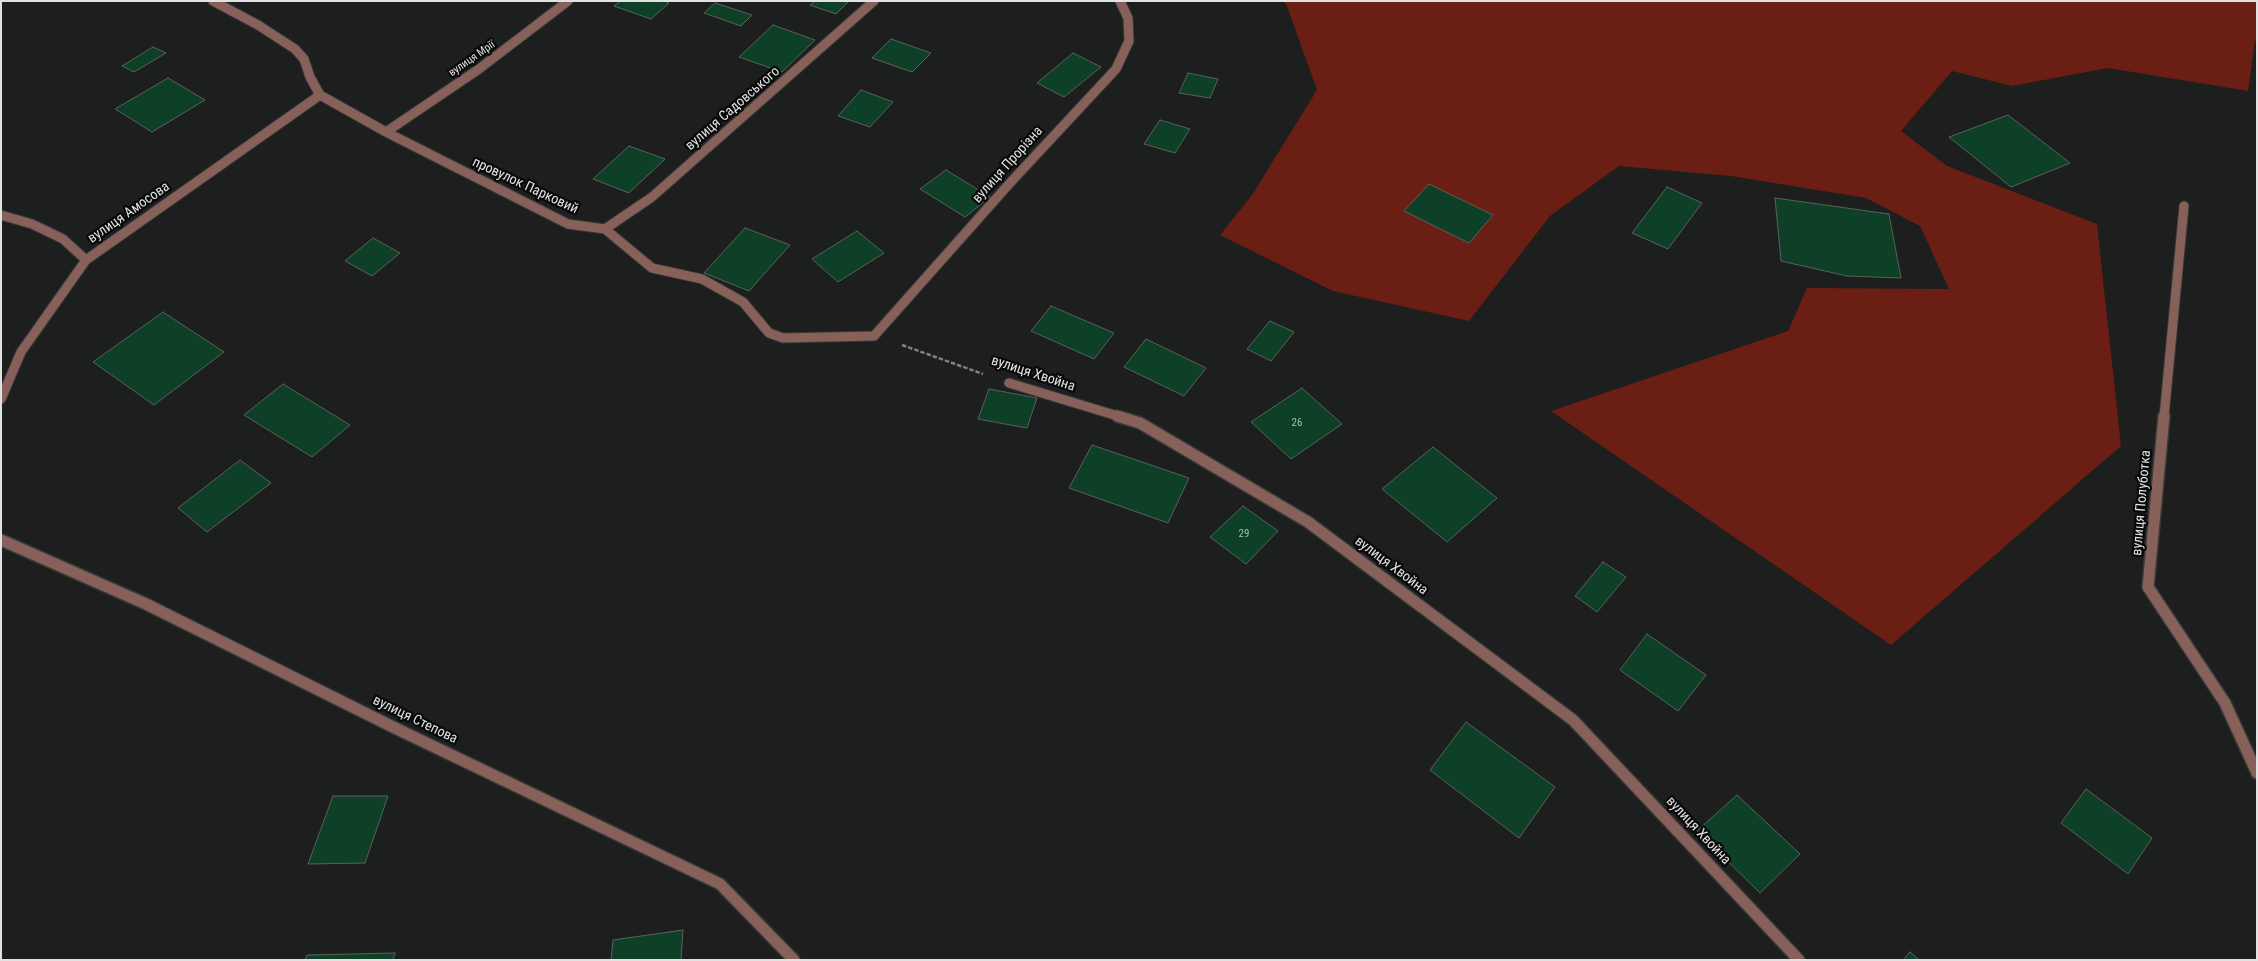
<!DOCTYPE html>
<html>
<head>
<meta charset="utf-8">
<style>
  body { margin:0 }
  #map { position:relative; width:2258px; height:961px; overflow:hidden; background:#1c1f1d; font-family:"Roboto Condensed",sans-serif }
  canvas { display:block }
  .frame { position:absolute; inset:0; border:2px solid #e1e3e2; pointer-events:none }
</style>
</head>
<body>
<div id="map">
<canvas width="2258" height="961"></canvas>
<div class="frame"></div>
</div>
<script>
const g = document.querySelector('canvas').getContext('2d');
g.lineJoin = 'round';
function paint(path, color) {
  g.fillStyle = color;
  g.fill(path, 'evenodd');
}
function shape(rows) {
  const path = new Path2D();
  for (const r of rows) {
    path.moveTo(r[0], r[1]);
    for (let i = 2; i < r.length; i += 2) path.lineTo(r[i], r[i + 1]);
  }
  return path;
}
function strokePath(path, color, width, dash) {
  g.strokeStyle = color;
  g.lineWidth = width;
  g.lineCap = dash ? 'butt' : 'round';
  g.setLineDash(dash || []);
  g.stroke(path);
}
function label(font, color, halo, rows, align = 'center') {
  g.font = font + ' "Roboto Condensed",sans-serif';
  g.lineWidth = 4.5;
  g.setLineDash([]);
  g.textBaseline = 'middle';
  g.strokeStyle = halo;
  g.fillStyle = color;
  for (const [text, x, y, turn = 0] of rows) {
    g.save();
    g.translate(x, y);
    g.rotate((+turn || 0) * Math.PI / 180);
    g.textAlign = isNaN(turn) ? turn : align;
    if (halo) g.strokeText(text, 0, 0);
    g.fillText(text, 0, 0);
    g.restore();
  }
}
paint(shape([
  [1283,1,2257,1,2257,41,2255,41,2248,91,2108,68,2012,86,1952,71,1901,131,1947,166,2097,224,2121,446,1891,645,1551,411,1788,331,1807,288,1949,289,1920,226,1866,198,1731,176,1619,166,1550,216,1469,321,1333,291,1220,235,1252,195,1317,90,1287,6]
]), '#6a1e14');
const building = shape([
  [620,1,664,1,669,3,651,19,614,6,620,1],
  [815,1,849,1,836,14,810,5,815,1],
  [715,3,752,15,741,26,704,13,715,3],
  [773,25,815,40,782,72,739,57,773,25],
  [891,39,931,53,912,72,872,58,891,39],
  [153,47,166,53,134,72,122,66,153,47],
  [1073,53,1101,67,1064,97,1037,83,1073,53],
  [1188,73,1218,79,1210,98,1179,93,1188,73],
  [168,78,205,100,152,132,115,109,168,78],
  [861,90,893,102,870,127,838,116,861,90],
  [2008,115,2070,163,2011,187,1949,137,2008,115],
  [1160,120,1190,129,1175,153,1144,144,1160,120],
  [629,146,665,159,629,193,593,179,629,146],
  [946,170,990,197,965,217,920,189,946,170],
  [1429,184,1493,215,1469,243,1404,211,1429,184],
  [1667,187,1702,203,1668,249,1632,233,1667,187],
  [1775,198,1889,214,1901,278,1847,276,1781,261,1775,198],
  [745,228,790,245,749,291,704,273,745,228],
  [857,231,884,253,838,282,812,259,857,231],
  [373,238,400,253,372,276,345,261,373,238],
  [1051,306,1114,333,1094,359,1031,331,1051,306],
  [163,312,224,352,154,405,93,362,163,312],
  [1270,321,1294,332,1271,361,1247,349,1270,321],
  [1146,339,1206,368,1184,396,1124,367,1146,339],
  [283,384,350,425,312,457,244,415,283,384],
  [1302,388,1342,424,1291,459,1251,422,1302,388],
  [989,389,1037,398,1027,428,978,419,989,389],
  [1092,445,1189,478,1168,523,1069,488,1092,445],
  [1433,447,1497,498,1447,542,1382,489,1433,447],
  [240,460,271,483,207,532,178,508,240,460],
  [1243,506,1278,531,1246,564,1210,537,1243,506],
  [1603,562,1626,577,1597,612,1575,596,1603,562],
  [1647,634,1706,675,1678,711,1620,670,1647,634],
  [1466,722,1555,787,1519,838,1430,770,1466,722],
  [2086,789,2152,838,2128,874,2061,823,2086,789],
  [1737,795,1800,854,1760,893,1697,831,1737,795],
  [333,796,388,796,365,863,308,864,333,796],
  [683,930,681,960,611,960,613,940,683,930],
  [1910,952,1919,960,1903,960,1910,952],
  [395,953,393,960,305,960,307,955,395,953]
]);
paint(building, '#0d4026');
strokePath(building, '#5c605d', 1);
const minorFar1 = shape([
  [213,1,258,25,295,49,304,59,310,77,320,95,386,132,568,224,605,229,652,268,702,279,743,302,769,333,783,338,874,336,1009,184,1116,69,1129,41,1128,18,1120,1],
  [386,132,479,69,568,1],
  [1,215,32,224,63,239,86,260],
  [605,229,652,197,874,1],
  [1009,383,1121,417],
  [1,399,21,352,86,260,320,95],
  [2164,417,2184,206]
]);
const minor = shape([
  [1117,416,1140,423,1308,522,1573,720,1799,960],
  [2164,416,2148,587,2225,703,2257,773],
  [1,540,146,604,395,728,720,884,794,960]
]);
strokePath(minorFar1, '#383a39', 11);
strokePath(minor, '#383a39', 14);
strokePath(shape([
  [902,345,983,374]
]), '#7e817f', 2.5, [4.5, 2]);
strokePath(minorFar1, '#876059', 9);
strokePath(minor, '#876059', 11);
label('11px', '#e1e3e2', '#080908', [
  ["вулиця Мрії",472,59,-35]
]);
label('11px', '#acbab3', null, [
  ["26",1297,423],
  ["29",1244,534]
]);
label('14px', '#e1e3e2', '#080908', [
  ["вулиця Садовського",733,109,-41],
  ["вулиця Прорізна",1008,165,-48],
  ["провулок Парковий",525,186,25],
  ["вулиця Амосова",129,213,-35],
  ["вулиця Хвойна",1033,374,18],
  ["вулиця Полуботка",2142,503,-85],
  ["вулиця Хвойна",1391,566,37],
  ["вулиця Степова",415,720,26],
  ["вулиця Хвойна",1698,831,47]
]);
</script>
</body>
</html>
